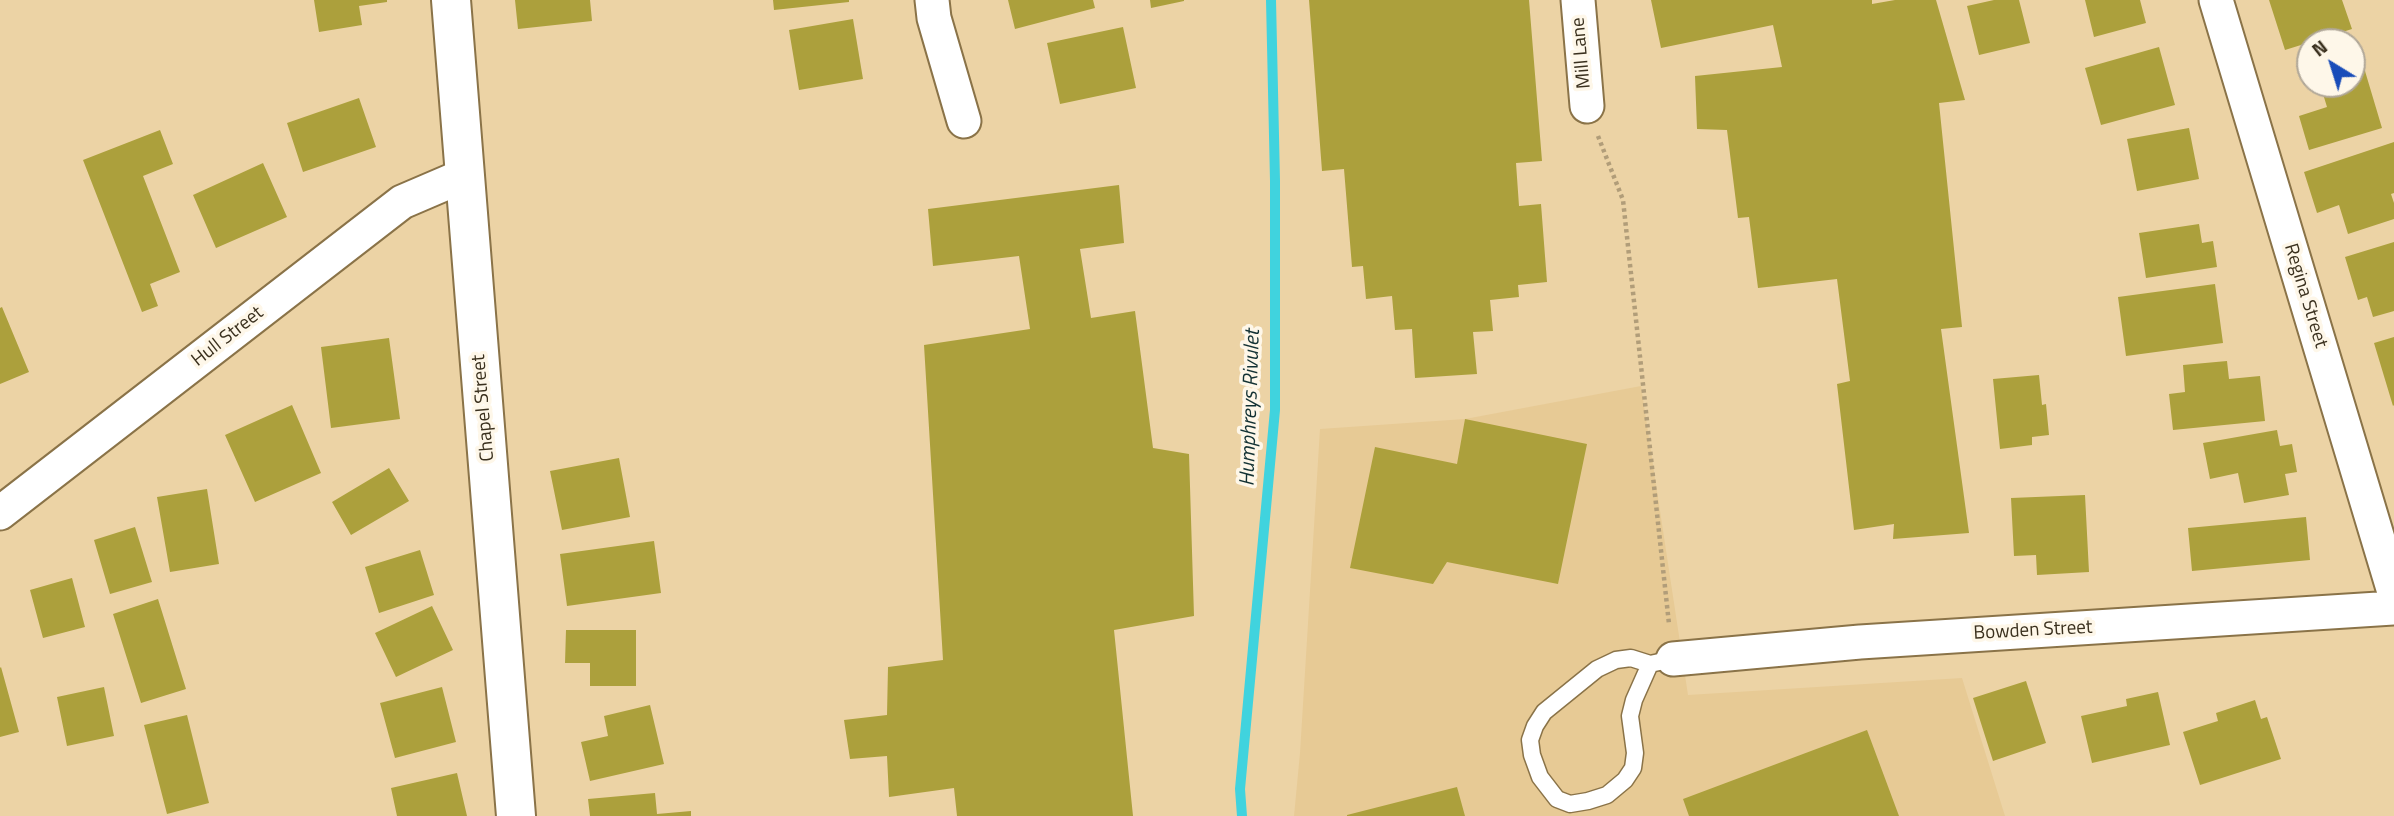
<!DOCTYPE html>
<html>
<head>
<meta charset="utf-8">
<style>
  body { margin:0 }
  #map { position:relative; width:2394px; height:816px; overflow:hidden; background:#ecd3a5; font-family:"Titillium Web",sans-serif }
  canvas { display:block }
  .north { position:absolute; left:2296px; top:28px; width:70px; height:70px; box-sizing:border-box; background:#fef7e9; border:2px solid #b0a798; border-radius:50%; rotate:322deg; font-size:19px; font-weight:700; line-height:28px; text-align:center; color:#3a301e }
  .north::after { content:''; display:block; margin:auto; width:24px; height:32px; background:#184cb9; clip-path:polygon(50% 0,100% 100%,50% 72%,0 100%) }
</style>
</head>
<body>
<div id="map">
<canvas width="2394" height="816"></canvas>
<div class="north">N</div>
</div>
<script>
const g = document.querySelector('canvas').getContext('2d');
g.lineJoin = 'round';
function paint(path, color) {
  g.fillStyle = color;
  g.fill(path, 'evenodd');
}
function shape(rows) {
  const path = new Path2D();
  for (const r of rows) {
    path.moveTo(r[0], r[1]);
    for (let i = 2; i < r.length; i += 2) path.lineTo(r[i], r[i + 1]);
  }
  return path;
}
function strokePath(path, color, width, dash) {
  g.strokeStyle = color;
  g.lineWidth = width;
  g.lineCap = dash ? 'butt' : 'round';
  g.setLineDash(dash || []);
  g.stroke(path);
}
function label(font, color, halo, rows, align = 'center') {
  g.font = font + ' "Titillium Web",sans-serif';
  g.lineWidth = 7;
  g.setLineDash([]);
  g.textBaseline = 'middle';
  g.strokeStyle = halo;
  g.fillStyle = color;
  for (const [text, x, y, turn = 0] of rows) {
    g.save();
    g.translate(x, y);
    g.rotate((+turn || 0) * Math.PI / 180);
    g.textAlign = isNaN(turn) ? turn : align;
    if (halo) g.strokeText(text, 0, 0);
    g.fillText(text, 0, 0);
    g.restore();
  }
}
paint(shape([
  [1641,386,1688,695,1962,678,2005,816,1294,816,1300,753,1320,429,1465,419]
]), '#e7ca95');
strokePath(shape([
  [1242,816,1240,789,1275,410,1275,181,1271,0]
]), '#40d3de', 10);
paint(shape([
  [314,0,387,0,387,2,359,6,362,25,319,32],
  [515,0,590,0,592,21,518,29],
  [773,0,849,0,849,2,774,10],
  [1008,0,1093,0,1095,8,1015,29],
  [1150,0,1184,0,1184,1,1151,8],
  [1309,0,1529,0,1542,161,1516,163,1519,206,1541,204,1547,282,1518,285,1519,297,1490,300,1493,331,1473,332,1477,374,1415,378,1412,329,1395,330,1392,296,1366,299,1363,266,1352,267,1344,169,1322,171],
  [1651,0,1872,0,1872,4,1895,0,1936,0,1965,100,1939,103,1962,327,1941,329,1969,533,1893,539,1894,524,1854,530,1837,384,1850,381,1837,279,1758,288,1749,217,1738,218,1727,130,1697,129,1695,76,1782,67,1773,25,1661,48],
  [1994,0,2019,0,2030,43,1979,55,1967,6],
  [2085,0,2140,0,2146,23,2094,37],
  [2269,0,2342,0,2352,29,2285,50],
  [853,19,863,79,799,90,789,30],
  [1123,27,1136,88,1060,104,1047,43],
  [2159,47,2175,105,2101,125,2085,68],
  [2362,61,2382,128,2309,150,2299,116,2327,107,2320,84,2352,84,2352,64],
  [359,98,376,147,303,172,287,123],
  [2189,128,2199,179,2137,191,2127,139],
  [160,130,173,164,143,176,180,272,150,284,158,306,142,312,83,160],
  [2394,142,2394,193,2391,194,2394,203,2394,219,2348,234,2339,205,2317,213,2304,172],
  [263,163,287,217,216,248,193,195],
  [1119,185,1124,243,1080,249,1091,318,1135,311,1153,448,1189,454,1194,616,1114,630,1133,816,957,816,954,788,889,797,887,756,850,759,844,720,887,715,888,667,943,660,924,345,1030,329,1019,256,933,266,928,209],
  [2199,224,2202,243,2213,241,2217,267,2146,278,2139,233],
  [2394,242,2394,311,2373,317,2367,297,2358,300,2345,257],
  [2215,284,2223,343,2126,356,2118,297],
  [2,307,29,372,0,384,0,308],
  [2394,337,2394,405,2393,406,2374,343],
  [389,338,400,419,331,428,321,347],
  [2227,361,2229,379,2260,376,2265,421,2173,430,2169,394,2185,392,2183,365],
  [2039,375,2042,405,2046,404,2049,435,2032,437,2032,445,2000,449,1993,379],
  [292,405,321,473,255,502,225,435],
  [1465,419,1587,444,1558,584,1447,562,1433,584,1350,568,1375,447,1457,464],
  [2277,430,2280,446,2292,444,2297,472,2285,474,2289,495,2244,503,2238,473,2210,479,2203,443],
  [619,458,630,517,562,530,550,471],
  [389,468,409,501,351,535,332,502],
  [207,489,219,564,170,572,157,497],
  [2085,495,2089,572,2037,575,2036,555,2014,556,2011,498],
  [2306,517,2310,560,2192,571,2188,528],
  [135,527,152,582,110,594,94,540],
  [654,541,661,593,567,606,560,554],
  [420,550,434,595,379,613,365,567],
  [72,578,85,627,43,638,30,590],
  [158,599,186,689,141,703,113,614],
  [432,606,453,650,396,677,375,633],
  [566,630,636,630,636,686,590,686,590,663,565,663],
  [1,667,19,732,0,737,0,668],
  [2026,681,2046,743,1993,761,1973,698],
  [104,687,114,736,67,746,57,697],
  [442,687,456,742,395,758,380,703],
  [2158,692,2170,745,2092,763,2081,716,2127,706,2126,699],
  [2255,700,2261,719,2267,717,2281,759,2200,785,2183,732,2218,721,2216,713],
  [650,705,664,764,590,781,581,742,608,736,604,716],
  [187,715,209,803,167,814,144,725],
  [1867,730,1899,816,1689,816,1683,799],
  [457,773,467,816,397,816,391,788],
  [1457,787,1465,816,1347,816,1347,815],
  [655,793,657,814,691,811,691,816,590,816,588,799]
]), '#aca03c');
const service = shape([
  [1650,664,1631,658,1616,660,1597,669,1544,712,1535,726,1530,740,1532,755,1540,777,1557,799,1570,804,1588,801,1607,795,1625,780,1633,768,1635,753,1630,716,1634,700,1650,664,1673,659]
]);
const minor = shape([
  [932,0,934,18,964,121],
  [1578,0,1587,106],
  [2216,0,2394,592],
  [0,513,402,202,465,175],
  [1673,659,1860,642,2394,608]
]);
const tertiary = shape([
  [451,0,516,816]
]);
strokePath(service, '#8a7348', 19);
strokePath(minor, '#8a7348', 37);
strokePath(tertiary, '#8a7348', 42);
strokePath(shape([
  [1598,136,1623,200,1669,624]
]), '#b19d79', 4.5, [3.5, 3.5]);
strokePath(service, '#fff', 16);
strokePath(minor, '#fff', 33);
strokePath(tertiary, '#fff', 38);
label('19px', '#3a301e', '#fef7e9', [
  ["Mill Lane",1582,53,-95],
  ["Regina Street",2305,296,73],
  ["Hull Street",228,337,-38],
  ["Chapel Street",484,408,-95],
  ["Bowden Street",2033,631,-3]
]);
label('italic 21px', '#123133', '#fef7e9', [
  ["Humphreys Rivulet",1251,408,-88]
]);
</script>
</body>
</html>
